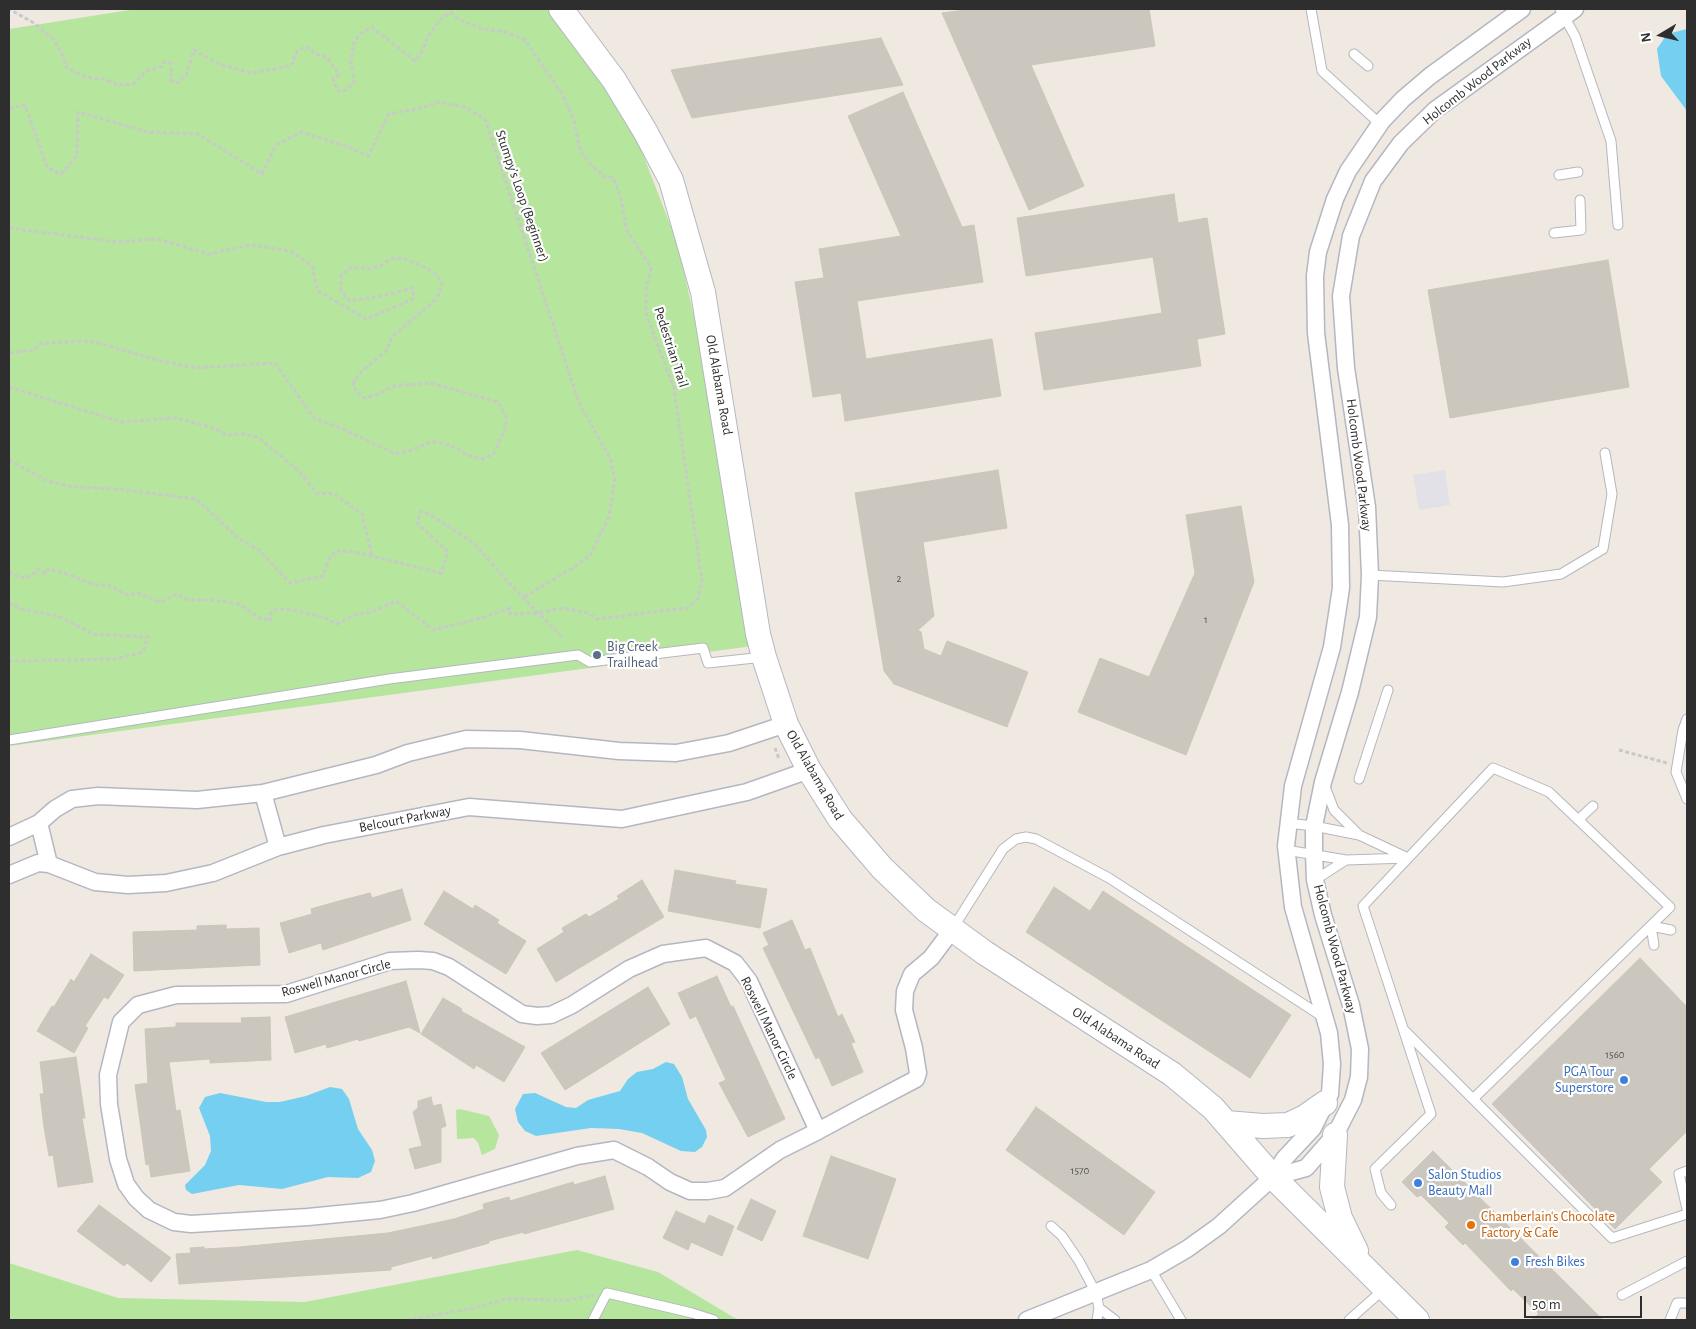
<!DOCTYPE html>
<html>
<head>
<meta charset="utf-8">
<style>
  body { margin:0 }
  #map { position:relative; width:1696px; height:1329px; overflow:hidden; background:#efe9e1; font-family:"Alegreya Sans",sans-serif }
  canvas { display:block }
  .frame { position:absolute; inset:0; border:10px solid #2e2e2e; pointer-events:none }
  .north { position:absolute; left:1636px; top:10px; width:50px; height:50px; -webkit-text-stroke:4px #fff; paint-order:stroke; rotate:261deg; font-size:14px; font-weight:700; line-height:20px; text-align:center; color:#2e2e2e }
  .north::after { content:''; display:block; margin:auto; width:18px; height:22px; background:#2e2e2e; clip-path:polygon(50% 0,100% 100%,50% 72%,0 100%) }
  .scale { position:absolute; left:1524px; top:1296px; width:118px; height:22px; box-sizing:border-box; border:2px solid #2e2e2e; border-top:0; padding-left:6px; font-size:15px; line-height:18px; white-space:nowrap; color:#2e2e2e; -webkit-text-stroke:4px #fff; paint-order:stroke }
</style>
</head>
<body>
<div id="map">
<canvas width="1696" height="1329"></canvas>
<div class="frame"></div>
<div class="north">N</div>
<div class="scale">50 m</div>
</div>
<script>
const g = document.querySelector('canvas').getContext('2d');
g.lineJoin = 'round';
function paint(path, color) {
  g.fillStyle = color;
  g.fill(path, 'evenodd');
}
function shape(rows) {
  const path = new Path2D();
  for (const r of rows) {
    path.moveTo(r[0], r[1]);
    for (let i = 2; i < r.length; i += 2) path.lineTo(r[i], r[i + 1]);
  }
  return path;
}
function strokePath(path, color, width, dash) {
  g.strokeStyle = color;
  g.lineWidth = width;
  g.lineCap = dash ? 'butt' : 'round';
  g.setLineDash(dash || []);
  g.stroke(path);
}
function label(font, color, halo, rows, align = 'center') {
  g.font = font + ' "Alegreya Sans",sans-serif';
  g.lineWidth = 4.5;
  g.setLineDash([]);
  g.textBaseline = 'middle';
  g.strokeStyle = halo;
  g.fillStyle = color;
  for (const [text, x, y, turn = 0] of rows) {
    g.save();
    g.translate(x, y);
    g.rotate((+turn || 0) * Math.PI / 180);
    g.textAlign = isNaN(turn) ? turn : align;
    if (halo) g.strokeText(text, 0, 0);
    g.fillText(text, 0, 0);
    g.restore();
  }
}
paint(shape([
  [1445,470,1450,505,1419,510,1413,475]
]), '#e3e1e8');
paint(shape([
  [136,9,551,9,625,108,678,245,718,425,753,646,9,746,9,29],
  [460,1109,489,1116,499,1135,495,1149,482,1155,478,1143,474,1138,457,1139,456,1110],
  [577,1250,658,1272,738,1320,9,1320,9,1263,118,1298,305,1302]
]), '#b6e59e');
paint(shape([
  [1687,29,1687,111,1661,76,1657,49,1667,34],
  [666,1062,674,1064,682,1077,688,1099,706,1130,707,1137,702,1147,695,1152,681,1151,642,1133,619,1129,591,1128,536,1136,525,1131,518,1122,515,1109,523,1094,535,1093,566,1107,576,1108,588,1100,620,1091,628,1079,637,1072,653,1069],
  [330,1087,342,1089,349,1099,358,1129,372,1150,375,1161,371,1172,358,1178,328,1177,282,1189,239,1185,192,1194,186,1190,185,1185,205,1165,211,1151,210,1136,199,1108,205,1097,220,1093,266,1102,280,1102,306,1096]
]), '#75cff0');
const building = shape([
  [972,9,1149,9,1155,46,1031,65,1084,186,1029,210,942,13,972,9],
  [881,38,903,85,692,118,671,70,881,38],
  [903,92,962,227,974,225,983,282,857,301,866,359,992,339,1001,396,845,421,841,393,813,397,795,282,824,278,819,249,901,236,848,116,903,92],
  [1174,194,1178,223,1207,218,1225,334,1197,339,1201,366,1044,390,1035,333,1162,313,1153,257,1026,276,1017,218,1174,194],
  [1608,260,1629,387,1450,418,1428,290,1608,260],
  [998,470,1007,528,923,542,934,616,918,630,921,632,924,649,941,656,947,641,1028,672,1007,727,894,684,884,671,855,493,998,470],
  [1241,506,1254,582,1186,755,1078,712,1100,658,1149,677,1195,573,1186,515,1241,506],
  [675,870,736,881,735,884,767,889,760,928,668,911,675,870],
  [642,880,664,917,556,982,537,949,564,932,562,928,586,914,589,917,619,899,617,896,642,880],
  [1054,887,1090,911,1103,891,1291,1015,1250,1078,1026,932,1054,887],
  [402,889,411,920,323,950,321,943,289,953,280,923,312,914,311,909,339,901,370,893,372,898,402,889],
  [444,891,473,909,475,905,499,920,497,923,526,941,506,974,424,924,444,891],
  [792,920,805,950,810,948,838,1017,842,1014,855,1042,851,1043,863,1072,832,1086,819,1057,816,1059,763,948,769,945,763,933,792,920],
  [226,925,226,929,259,928,260,965,134,971,133,932,197,930,197,926,226,925],
  [91,954,124,975,108,999,104,997,85,1026,88,1028,74,1053,37,1031,52,1006,54,1007,71,979,74,982,91,954],
  [1640,958,1687,1007,1687,1131,1649,1169,1662,1182,1615,1229,1492,1104,1640,958],
  [717,976,731,1007,733,1006,785,1119,748,1137,719,1083,726,1080,696,1016,690,1019,678,993,717,976],
  [406,981,420,1033,409,1027,359,1041,358,1039,327,1048,326,1044,295,1053,285,1017,406,981],
  [648,987,670,1024,565,1090,541,1053,648,987],
  [443,998,462,1009,461,1011,525,1047,504,1082,476,1065,474,1069,421,1034,443,998],
  [270,1017,271,1060,210,1063,210,1059,169,1062,176,1111,180,1110,190,1171,151,1177,149,1164,146,1165,135,1085,148,1083,145,1029,176,1027,176,1023,242,1023,241,1018,270,1017],
  [76,1057,85,1118,82,1118,93,1182,58,1187,53,1155,49,1156,44,1127,40,1094,44,1094,40,1062,76,1057],
  [431,1097,433,1106,441,1104,446,1126,441,1128,441,1162,415,1169,409,1149,422,1146,413,1112,418,1108,418,1101,431,1097],
  [1036,1107,1155,1192,1124,1235,1006,1150,1036,1107],
  [1433,1151,1603,1320,1531,1320,1539,1314,1513,1289,1511,1291,1465,1243,1463,1245,1445,1227,1449,1223,1421,1195,1417,1197,1402,1182,1433,1151],
  [831,1156,896,1179,868,1259,803,1236,831,1156],
  [605,1176,614,1209,524,1234,524,1232,489,1241,489,1243,433,1259,432,1256,391,1267,391,1270,179,1284,176,1254,191,1253,190,1248,204,1247,204,1249,239,1247,388,1233,454,1219,484,1209,483,1204,509,1197,510,1201,573,1182,574,1185,605,1176],
  [751,1199,776,1211,762,1241,737,1229,751,1199],
  [99,1205,171,1258,151,1282,127,1263,124,1266,77,1231,99,1205],
  [676,1211,705,1224,709,1215,734,1226,722,1256,691,1242,688,1250,663,1238,676,1211]
]);
paint(building, '#cbc7bf');
strokePath(building, '#cbc5ba', 1);
const lane = shape([
  [1311,9,1322,71,1380,124],
  [1560,9,1575,36,1611,141,1618,225],
  [1354,54,1368,66],
  [1559,175,1578,172],
  [1554,233,1581,230,1580,200],
  [1370,575,1503,582,1561,574,1603,549,1612,494,1605,453],
  [1687,719,1683,730,1676,772,1687,799],
  [9,740,389,679,578,655,590,662,703,648,708,663,764,657],
  [1359,779,1388,690],
  [1578,820,1593,806],
  [1287,823,1314,826,1359,835],
  [1286,850,1346,860],
  [1315,880,1346,860,1408,858,1359,835,1334,810,1324,784],
  [953,928,1003,849,1016,839,1026,837,1036,839,1109,878,1323,1017],
  [1654,945,1651,926,1671,930],
  [1404,1030,1612,1238,1687,1214],
  [1687,1171,1679,1174,1687,1209],
  [1391,1205,1381,1193,1375,1169,1431,1114,1363,906,1493,768,1549,792,1670,907,1473,1099],
  [1051,1226,1062,1236,1079,1261,1096,1293,1099,1308,1097,1320],
  [1151,1270,1181,1320],
  [1622,1295,1687,1261],
  [1099,1308,1115,1320],
  [593,1320,607,1293,692,1313,714,1320],
  [1349,1320,1384,1289],
  [1670,1320,1677,1303,1687,1303]
]);
const street = shape([
  [263,793,278,847],
  [39,823,49,864],
  [9,837,39,823,55,809,72,799,98,796,197,800,263,793,376,765,408,753,466,739,520,740,619,751,676,753,729,743,786,724],
  [9,875,38,863,49,864,95,882,128,885,166,883,213,873,278,847,324,835,469,807,622,819,747,792,809,770],
  [818,1131,749,981,735,963,706,948,663,954,629,969,572,1005,551,1015,537,1016,522,1014,449,967,433,961,418,960,390,961,286,994,176,995,138,1005,121,1022,108,1075,109,1104,118,1159,126,1184,136,1198,149,1210,174,1222,191,1224,308,1217,380,1210,413,1203,577,1156,614,1150,648,1167,670,1182,690,1191,708,1191,725,1188,780,1150,818,1131,855,1111,916,1079,918,1073,914,1048,904,1010,905,991,912,974,931,958,952,930],
  [1273,1177,1306,1168,1335,1135,1353,1100,1359,1077,1360,1049,1351,1005,1323,915,1315,880,1314,853,1314,826,1323,782,1350,692,1368,617,1370,575,1367,507,1346,368,1341,296,1351,236,1373,181,1401,143,1435,110,1575,9],
  [1027,1320,1151,1270,1187,1249,1219,1226,1273,1177,1284,1159,1313,1128,1330,1094,1332,1064,1329,1033,1293,907,1286,846,1293,786,1332,647,1341,588,1340,525,1316,333,1315,276,1318,252,1335,199,1348,171,1382,121,1403,99,1430,76,1522,9]
]);
const secondary = shape([
  [561,9,614,80,645,131,671,180,703,292,758,634,764,657,786,724,809,770,840,819,882,868,926,910,985,953,1172,1074,1213,1108,1273,1177,1417,1320],
  [1226,1123,1263,1126,1288,1125,1305,1117,1325,1103],
  [1335,1135,1332,1187,1340,1218,1356,1251]
]);
strokePath(lane, '#b4b7c1', 11);
strokePath(street, '#b4b7c1', 19);
strokePath(secondary, '#b4b7c1', 26);
strokePath(shape([
  [9,108,25,105,47,167,61,174,77,156,78,112,148,132,198,134,262,174,276,145,301,132,343,145,368,156,389,114,422,108,437,102,465,107,485,119,579,403,610,458,615,479,609,517,590,555,573,568,524,597],
  [9,228,118,242,157,239,209,254,250,245,291,251,312,266,318,291,366,319,413,299,413,288,383,296,350,301,341,291,341,276,351,267,370,269,382,265,392,258,405,259,434,272,442,282,440,293,434,301,392,337,387,350,362,371,353,383,356,391,364,398,377,395,393,386,431,383,498,402,507,418,504,431,494,453,483,459,466,455,458,449,443,443,431,442,407,452,394,453,338,427,314,418,275,363,196,368,157,360,95,342,81,341,38,344,35,350,9,353],
  [9,387,121,422,175,418,214,428,227,435,244,434,259,438,299,471,316,493,334,494,362,514,372,555],
  [9,460,47,481,73,487,118,489,196,499,237,537,260,551,290,583,323,576,330,557,336,551,355,552,441,573,448,552,417,523,421,511,432,516,474,543,507,581,562,637],
  [9,572,20,578,32,576,38,569,45,574,48,569,73,576,94,585,108,585,128,595,138,593,160,602,177,594,188,600,211,600,239,604,261,619,271,620,269,615,276,609,294,610,325,618,337,624,357,614,372,612,396,601,433,630,482,618,510,608,510,614,539,613,562,608,588,613,597,619,688,608,698,598,702,581,674,388,646,314,646,291,651,268,626,229,621,198,613,177,605,177,590,164,580,150,573,117,562,94,525,40,506,32,482,29,460,20,450,12,440,20,428,36,423,50,415,61,372,27,360,34,353,45,351,62,354,82,346,90,339,92,333,79,339,75,327,57,315,54,311,49,305,47,298,50,294,56,295,61,290,66,252,73,219,64,194,50,186,75,178,83,170,80,172,73,171,63,164,62,161,67,146,71,134,84,120,85,103,79,85,77,66,67,63,56,54,40,34,23,9,9],
  [9,603,21,609,58,616,93,634,148,637,143,652,116,659,9,661],
  [775,748,779,759],
  [1619,750,1667,763],
  [406,1320,475,1308,505,1299,568,1300,594,1295]
]), '#c9c9c9', 3, [4, 2.5]);
strokePath(lane, '#fff', 9);
strokePath(street, '#fff', 16);
strokePath(secondary, '#fff', 24);
for (const [x, y, r, color] of [
  [597,655,5,"#5c6f8a"],
  [1624,1080,5,"#3f7fe0"],
  [1418,1183,5,"#3f7fe0"],
  [1471,1225,5,"#e8710a"],
  [1515,1262,5,"#3f7fe0"]
]) {
  const dot = new Path2D();
  dot.arc(x, y, r, 0, 2 * Math.PI);
  g.fillStyle = color;
  g.fill(dot);
  strokePath(dot, '#fff', 2);
}
label('11px', '#555452', null, [
  ["2",899,579],
  ["1",1206,620],
  ["1560",1615,1055],
  ["1570",1080,1171]
]);
label('14px', '#2e2e2e', '#fff', [
  ["Holcomb Wood Parkway",1477,81,-38],
  ["Stumpy's Loop (Beginner)",522,196,71],
  ["Pedestrian Trail",671,347,72],
  ["Old Alabama Road",719,385,80],
  ["Holcomb Wood Parkway",1359,465,83],
  ["Old Alabama Road",815,775,60],
  ["Belcourt Parkway",405,819,-11],
  ["Holcomb Wood Parkway",1335,949,75],
  ["Roswell Manor Circle",336,978,-15],
  ["Roswell Manor Circle",769,1028,64],
  ["Old Alabama Road",1116,1038,33]
]);
label('14px', '#4e5e75', '#fff', [
  ["Big Creek",607,647],
  ["Trailhead",607,663]
], 'left');
label('14px', '#366cbe', '#fff', [
  ["PGA Tour",1614,1072,"right"],
  ["Superstore",1614,1088,"right"],
  ["Salon Studios",1428,1175],
  ["Beauty Mall",1428,1191],
  ["Fresh Bikes",1525,1262]
], 'left');
label('14px', '#c56008', '#fff', [
  ["Chamberlain's Chocolate",1481,1217],
  ["Factory & Cafe",1481,1233]
], 'left');
</script>
</body>
</html>
